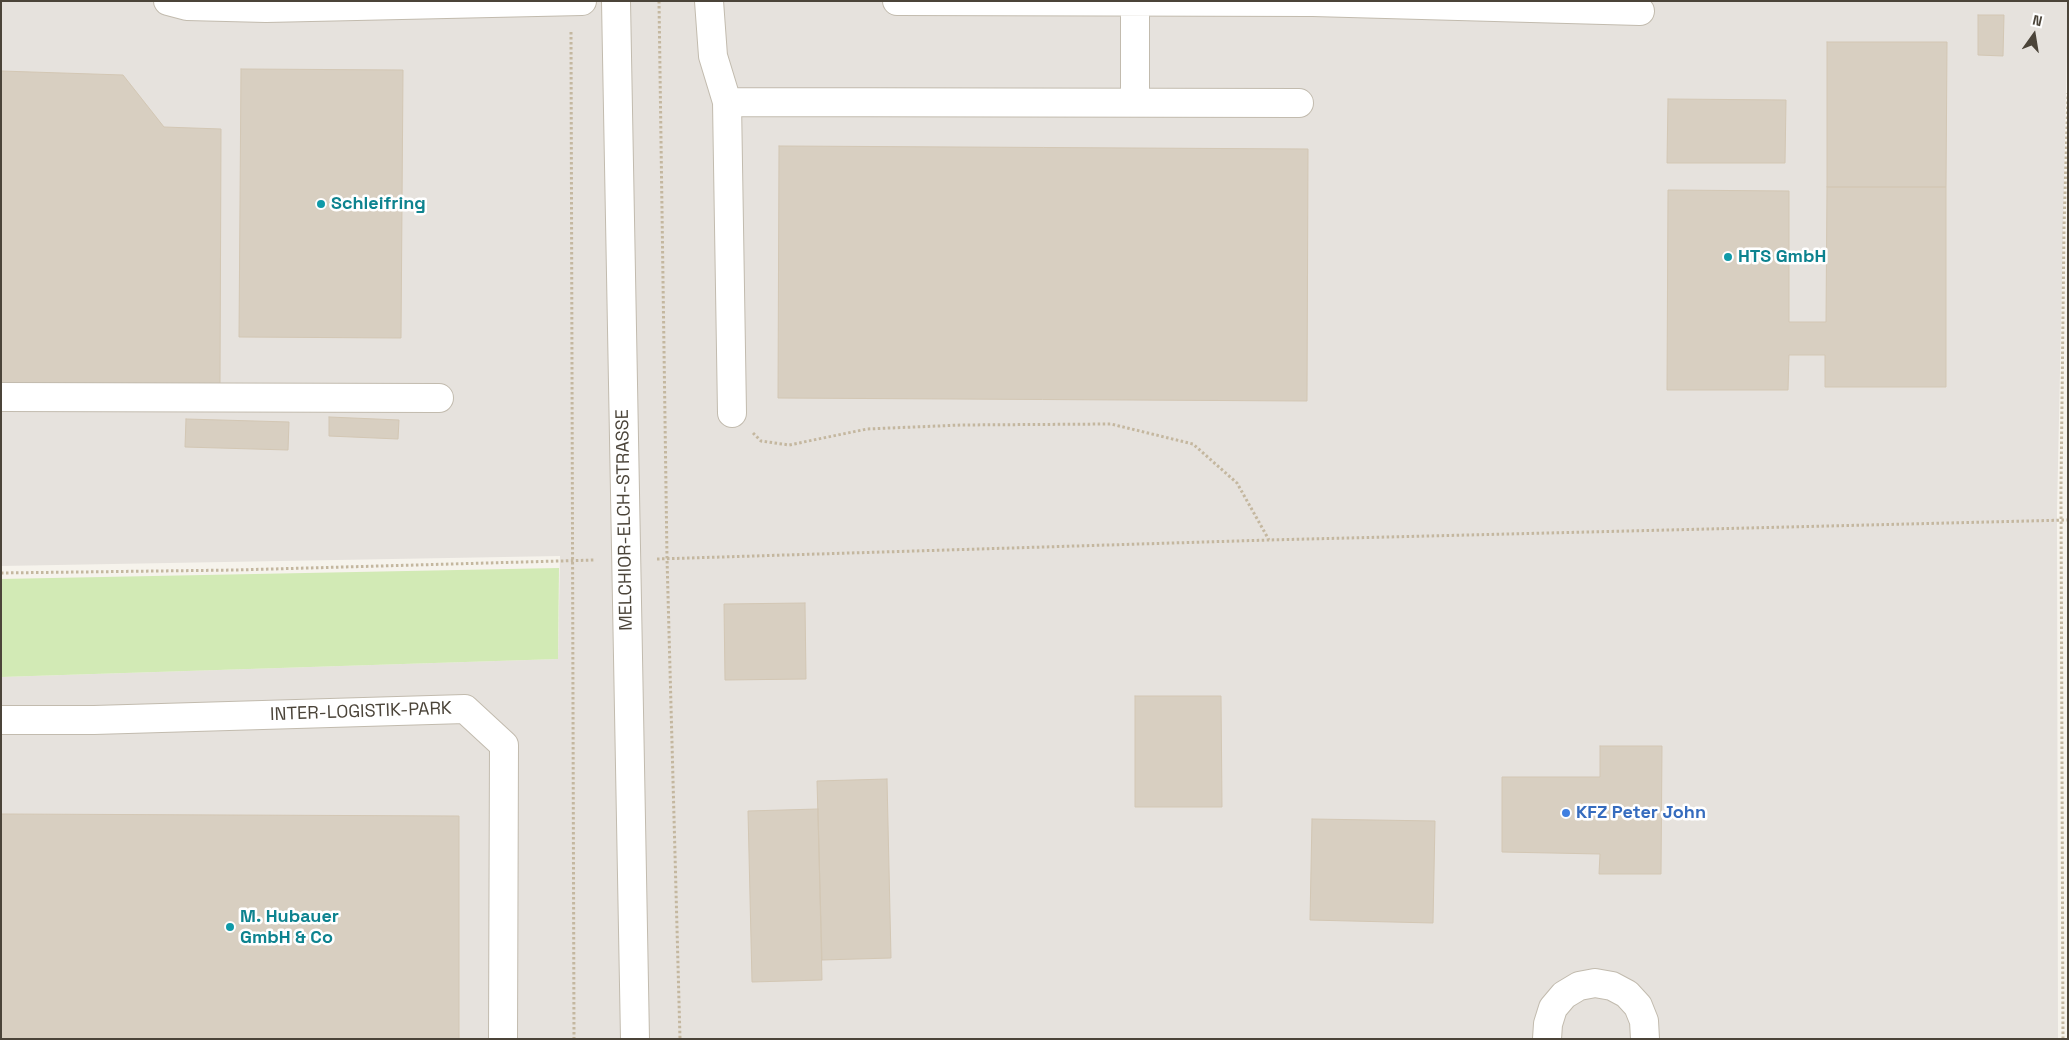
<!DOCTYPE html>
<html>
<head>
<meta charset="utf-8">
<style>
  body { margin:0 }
  #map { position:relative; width:2069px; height:1040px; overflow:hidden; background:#f6f3ec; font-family:"Space Grotesk",sans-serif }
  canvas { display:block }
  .frame { position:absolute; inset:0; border:2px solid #4b4439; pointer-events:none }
  .north { position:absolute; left:2009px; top:10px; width:50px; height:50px; -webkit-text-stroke:4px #fff; paint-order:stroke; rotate:13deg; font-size:14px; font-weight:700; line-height:20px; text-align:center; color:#4b4439 }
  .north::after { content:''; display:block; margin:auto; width:18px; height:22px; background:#4b4439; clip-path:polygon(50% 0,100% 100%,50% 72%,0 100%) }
</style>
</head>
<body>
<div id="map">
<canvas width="2069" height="1040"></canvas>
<div class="frame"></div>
<div class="north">N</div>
</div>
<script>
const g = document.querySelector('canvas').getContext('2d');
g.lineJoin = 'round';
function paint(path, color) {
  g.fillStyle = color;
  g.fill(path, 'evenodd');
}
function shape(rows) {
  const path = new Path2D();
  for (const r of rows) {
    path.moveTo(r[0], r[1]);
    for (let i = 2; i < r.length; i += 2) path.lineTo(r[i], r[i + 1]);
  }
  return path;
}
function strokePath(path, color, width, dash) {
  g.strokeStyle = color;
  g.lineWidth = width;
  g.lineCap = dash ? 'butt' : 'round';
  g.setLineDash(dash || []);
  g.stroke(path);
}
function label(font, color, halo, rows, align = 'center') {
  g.font = font + ' "Space Grotesk",sans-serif';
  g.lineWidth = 5;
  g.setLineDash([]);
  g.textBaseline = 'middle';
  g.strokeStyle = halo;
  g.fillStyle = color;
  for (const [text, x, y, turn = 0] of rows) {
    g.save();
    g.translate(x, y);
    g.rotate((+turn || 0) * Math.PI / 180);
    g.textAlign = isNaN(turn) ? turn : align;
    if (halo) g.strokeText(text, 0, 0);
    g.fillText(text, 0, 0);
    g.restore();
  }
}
paint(shape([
  [1,1,2068,1,2057,511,2058,1039,1,1039,1,677,558,659,560,556,1,566]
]), '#e6e2dd');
paint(shape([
  [559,568,558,659,1,677,1,579]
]), '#d2eab5');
const building = shape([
  [1978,15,2004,15,2003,56,1978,55,1978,15],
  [1827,42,1947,42,1946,187,1827,187,1827,42],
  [241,69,403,70,401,338,239,337,241,69],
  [1,71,123,75,164,127,221,129,220,385,1,383,1,71],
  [1668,99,1786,100,1785,163,1667,163,1668,99],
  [779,146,1308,149,1307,401,778,398,779,146],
  [1827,187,1946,187,1946,387,1825,387,1825,355,1789,355,1788,390,1667,390,1668,190,1789,191,1789,322,1826,322,1827,187],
  [329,417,399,420,398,439,329,436,329,417],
  [186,419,289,422,288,450,185,447,186,419],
  [805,603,806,679,725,680,724,604,805,603],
  [1135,696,1221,696,1222,807,1135,807,1135,696],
  [1600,746,1662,746,1661,874,1599,874,1600,854,1502,852,1502,777,1600,777,1600,746],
  [887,779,891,958,822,960,817,781,887,779],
  [818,809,822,980,752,982,748,811,818,809],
  [1,814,459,816,459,1039,1,1039,1,814],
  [1312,819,1435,821,1433,923,1310,920,1312,819]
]);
paint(building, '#d8cfc1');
strokePath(building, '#d3c7b4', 1);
const minor = shape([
  [168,1,187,6,266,8,582,1],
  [616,1,635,1039],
  [709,1,713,56,727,102,732,413],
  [897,1,1313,2,1640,11],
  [1135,1,1135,102],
  [727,102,1299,103],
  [1,397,439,398],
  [1,720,94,720,465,709,504,745,503,1039],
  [1547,1039,1548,1024,1553,1008,1564,995,1579,986,1595,983,1612,986,1627,994,1638,1006,1644,1021,1645,1039]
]);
strokePath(minor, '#c2bbae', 30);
strokePath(shape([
  [659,1,667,558,680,1039],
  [571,32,574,1039],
  [753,433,761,441,789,445,867,429,961,425,1111,424,1193,444,1237,483,1269,540],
  [657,559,1269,540,2068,520],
  [1,573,236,570,595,560],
  [2063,1039,2061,491,2064,227,2068,93]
]), '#c4b79f', 3, [2.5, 2.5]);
strokePath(minor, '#fff', 28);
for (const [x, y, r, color] of [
  [321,204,5,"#0f9aa8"],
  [1728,257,5,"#0f9aa8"],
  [1566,813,5,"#3f7fe0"],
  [230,927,5,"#0f9aa8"]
]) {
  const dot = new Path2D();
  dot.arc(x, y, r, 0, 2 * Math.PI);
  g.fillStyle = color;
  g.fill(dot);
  strokePath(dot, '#fff', 2);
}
label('bold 18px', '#0d838f', '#fff', [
  ["Schleifring",331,204],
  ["HTS GmbH",1738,257],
  ["M. Hubauer",240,917],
  ["GmbH & Co",240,938]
], 'left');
label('18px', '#4b4439', '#fff', [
  ["MELCHIOR-ELCH-STRASSE",625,520,-91],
  ["INTER-LOGISTIK-PARK",361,712,-2]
]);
label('bold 18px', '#366cbe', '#fff', [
  ["KFZ Peter John",1576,813]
], 'left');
</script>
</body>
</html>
